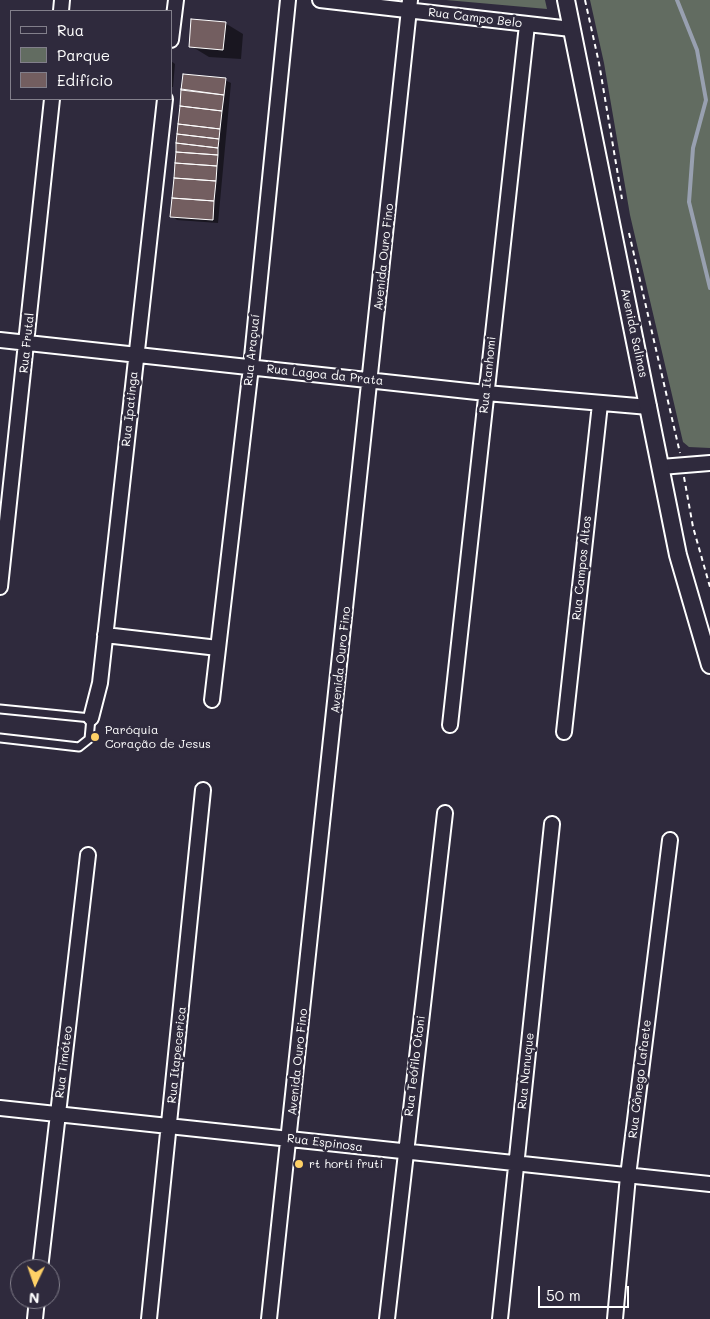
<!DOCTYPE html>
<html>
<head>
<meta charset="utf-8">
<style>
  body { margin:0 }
  #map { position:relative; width:710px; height:1319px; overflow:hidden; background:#2f2a3d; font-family:Mali,sans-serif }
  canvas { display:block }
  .legend { position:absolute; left:10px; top:10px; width:162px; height:90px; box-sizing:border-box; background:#2f2a3d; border:1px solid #827f8b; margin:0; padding:6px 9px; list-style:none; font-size:15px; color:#fff }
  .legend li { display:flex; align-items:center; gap:10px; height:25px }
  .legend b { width:25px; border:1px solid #827f8b }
  .north { position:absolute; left:10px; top:1259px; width:50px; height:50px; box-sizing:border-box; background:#2f2a3d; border:1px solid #827f8b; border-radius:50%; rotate:183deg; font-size:14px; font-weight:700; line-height:20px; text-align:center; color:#fff }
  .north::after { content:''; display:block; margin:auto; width:18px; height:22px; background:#ffd166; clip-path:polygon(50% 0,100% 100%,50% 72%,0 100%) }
  .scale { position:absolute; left:538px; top:1286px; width:91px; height:22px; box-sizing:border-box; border:2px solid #fff; border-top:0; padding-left:6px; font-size:15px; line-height:18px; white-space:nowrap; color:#fff; -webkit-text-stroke:4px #2f2a3d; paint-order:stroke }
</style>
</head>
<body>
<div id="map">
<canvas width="710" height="1319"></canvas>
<ul class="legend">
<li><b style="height:6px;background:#2f2a3d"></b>Rua</li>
<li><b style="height:14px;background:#626c61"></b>Parque</li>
<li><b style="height:14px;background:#735e60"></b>Edifício</li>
</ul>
<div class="north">N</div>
<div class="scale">50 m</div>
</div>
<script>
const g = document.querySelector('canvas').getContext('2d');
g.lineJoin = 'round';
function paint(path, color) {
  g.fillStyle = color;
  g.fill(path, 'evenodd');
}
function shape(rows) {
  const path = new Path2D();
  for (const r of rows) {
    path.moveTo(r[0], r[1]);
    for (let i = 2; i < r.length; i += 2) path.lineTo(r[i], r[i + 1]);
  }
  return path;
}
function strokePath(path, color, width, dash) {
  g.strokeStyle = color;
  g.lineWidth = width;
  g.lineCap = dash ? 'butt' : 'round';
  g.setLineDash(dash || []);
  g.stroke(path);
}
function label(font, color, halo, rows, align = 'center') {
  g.font = font + ' Mali,sans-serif';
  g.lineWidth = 5;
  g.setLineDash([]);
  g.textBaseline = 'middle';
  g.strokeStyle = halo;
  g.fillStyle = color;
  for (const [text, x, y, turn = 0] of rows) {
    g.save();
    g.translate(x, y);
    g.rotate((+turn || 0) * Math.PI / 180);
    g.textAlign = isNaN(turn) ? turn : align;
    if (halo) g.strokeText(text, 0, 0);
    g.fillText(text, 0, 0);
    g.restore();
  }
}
paint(shape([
  [446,0,545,0,547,9],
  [590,0,710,0,710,448,689,447,683,442,630,215,604,63]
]), '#626c61');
paint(shape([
  [134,10,150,11,134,11],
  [225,23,243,34,241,59,209,57,191,46],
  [171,61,175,64,173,87,171,87],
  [225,80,231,83,218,223,177,220,172,216]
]), '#0007');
strokePath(shape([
  [677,0,697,50,706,100,693,148,689,202,710,288]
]), '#98a0b0', 4);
const building = shape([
  [191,19,226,22,223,50,189,47,191,19],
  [183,74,226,78,224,95,181,90,183,74],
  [181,89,224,95,222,111,180,106,181,89],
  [180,106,222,111,220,129,178,124,180,106],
  [178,124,220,129,219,139,177,134,178,124],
  [177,134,219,139,218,148,176,143,177,134],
  [176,143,218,148,218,155,176,152,176,143],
  [176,152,218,155,217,166,175,163,176,152],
  [175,163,217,166,216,181,174,178,175,163],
  [174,178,216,181,214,201,172,198,174,178],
  [172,198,214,201,213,220,170,217,172,198]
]);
paint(building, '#735e60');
strokePath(building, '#fff', 1);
const service = shape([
  [0,709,91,718,89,739,79,747,0,738]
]);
const minor = shape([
  [320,0,571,29],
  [61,11,62,0],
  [171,40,176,0],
  [0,340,486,393,649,407],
  [661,467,710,463],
  [0,587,52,99],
  [105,635,218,648],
  [212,700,251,367,288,0],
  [91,718,100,683,165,99],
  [450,725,527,25],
  [564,732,600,404],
  [0,1108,710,1184],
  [40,1269,88,855],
  [35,1319,37,1299],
  [149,1319,203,790],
  [269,1319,410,0],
  [387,1319,445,813],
  [500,1319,552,824],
  [615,1319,628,1176,670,840]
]);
const tertiary = shape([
  [566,0,678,555,710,665]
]);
strokePath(service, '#fff', 11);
strokePath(minor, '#fff', 18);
strokePath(tertiary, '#fff', 20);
strokePath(shape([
  [585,0,599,63,622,199],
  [629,233,680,453],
  [684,477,693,527,710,587]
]), '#fff', 2, [5, 4]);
strokePath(service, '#2f2a3d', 7);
strokePath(minor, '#2f2a3d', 14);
strokePath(tertiary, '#2f2a3d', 16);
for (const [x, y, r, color] of [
  [95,737,5,"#ffd166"],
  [299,1164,5,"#ffd166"]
]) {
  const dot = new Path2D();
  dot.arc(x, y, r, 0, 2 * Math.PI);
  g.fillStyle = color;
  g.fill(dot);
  strokePath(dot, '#2f2a3d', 2);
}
label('12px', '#fff', '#2f2a3d', [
  ["Rua Campo Belo",475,18,7],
  ["Avenida Ouro Fino",384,257,-84],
  ["Avenida Salinas",634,333,78],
  ["Rua Frutal",27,343,-84],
  ["Rua Araçuaí",252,350,-84],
  ["Rua Lagoa da Prata",325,375,6],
  ["Rua Itanhomi",488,375,-84],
  ["Rua Ipatinga",130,409,-84],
  ["Rua Campos Altos",582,568,-84],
  ["Avenida Ouro Fino",341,660,-84],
  ["Rua Itapecerica",177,1055,-84],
  ["Rua Timóteo",64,1062,-83],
  ["Avenida Ouro Fino",298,1062,-84],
  ["Rua Teófilo Otoni",415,1066,-83],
  ["Rua Nanuque",526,1071,-84],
  ["Rua Cônego Lafaete",640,1079,-83],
  ["Rua Espinosa",325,1143,7]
]);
label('12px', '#fff', '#2f2a3d', [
  ["Paróquia",105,730],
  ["Coração de Jesus",105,744],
  ["rt horti fruti",309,1164]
], 'left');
</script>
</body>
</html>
